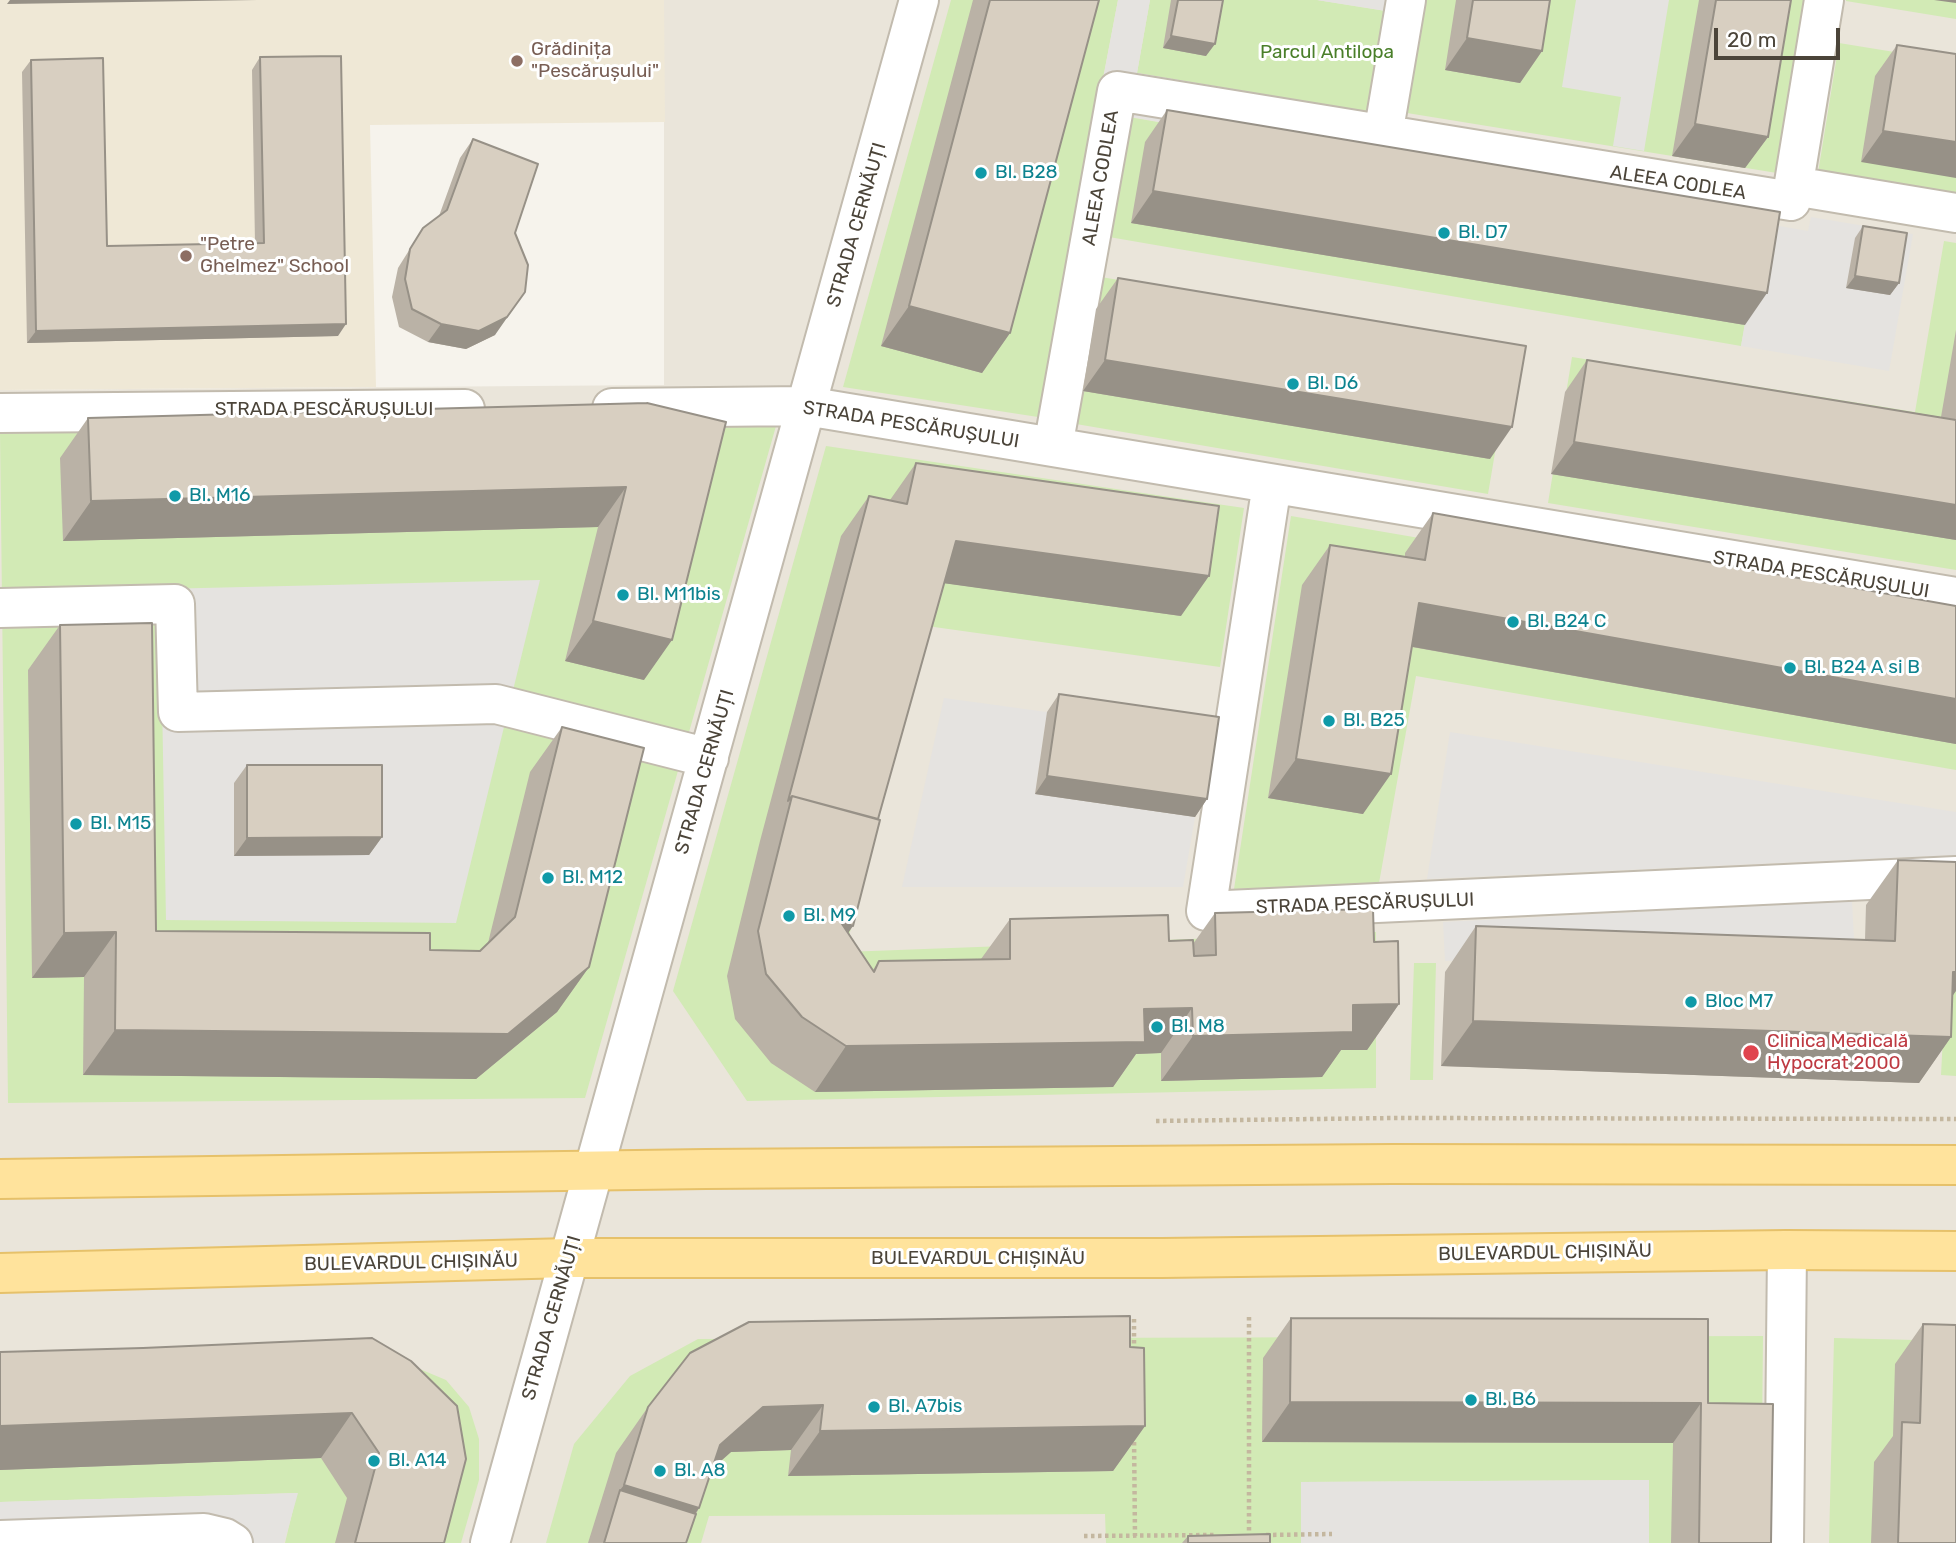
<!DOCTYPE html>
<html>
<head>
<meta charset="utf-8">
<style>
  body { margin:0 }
  #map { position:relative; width:1956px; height:1543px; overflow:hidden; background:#f6f3ec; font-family:Rubik,sans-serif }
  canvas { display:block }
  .scale { position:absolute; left:1714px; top:28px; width:126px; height:32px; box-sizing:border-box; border:4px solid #4b4439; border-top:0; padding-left:9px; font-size:21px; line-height:24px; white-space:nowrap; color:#4b4439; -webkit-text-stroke:5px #fff; paint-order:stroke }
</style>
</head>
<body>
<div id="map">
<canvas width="1956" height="1543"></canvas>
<div class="scale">20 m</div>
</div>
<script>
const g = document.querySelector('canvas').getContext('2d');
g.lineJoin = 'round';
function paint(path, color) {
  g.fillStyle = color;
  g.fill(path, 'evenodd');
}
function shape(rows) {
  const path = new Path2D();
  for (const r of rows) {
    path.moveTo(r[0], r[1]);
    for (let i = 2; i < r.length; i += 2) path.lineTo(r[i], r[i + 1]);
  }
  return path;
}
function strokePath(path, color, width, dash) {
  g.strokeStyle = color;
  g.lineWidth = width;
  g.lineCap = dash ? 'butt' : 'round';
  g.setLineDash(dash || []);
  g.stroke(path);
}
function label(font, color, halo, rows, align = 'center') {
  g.font = font + ' Rubik,sans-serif';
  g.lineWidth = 6;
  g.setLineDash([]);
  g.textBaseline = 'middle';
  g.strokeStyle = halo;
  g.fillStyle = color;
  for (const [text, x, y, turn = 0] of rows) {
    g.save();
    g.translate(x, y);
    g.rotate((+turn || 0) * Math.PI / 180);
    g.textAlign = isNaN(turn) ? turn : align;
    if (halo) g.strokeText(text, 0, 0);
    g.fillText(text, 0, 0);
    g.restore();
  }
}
paint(shape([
  [664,0,1956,0,1956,1543,0,1543,0,390,664,385]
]), '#eae5da');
paint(shape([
  [0,0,664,0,665,122,370,125,376,387,0,390]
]), '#efe8d6');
paint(shape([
  [951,0,1118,0,1038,417,843,387],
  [1150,0,1317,0,1386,11,1369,112,1137,73],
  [1426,0,1805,0,1777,173,1407,113],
  [1846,0,1956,0,1956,19,1846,1],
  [1839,43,1956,62,1956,195,1818,173],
  [1129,117,1362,157,1745,325,1741,346,1109,237],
  [1944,241,1956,243,1956,570,1548,503,1572,357,1915,412],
  [1101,277,1513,347,1488,494,1076,424],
  [776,426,585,1098,8,1103,0,432],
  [826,446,1244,508,1220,667,927,626,845,952,1376,932,1376,1088,747,1101,673,991],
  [1291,516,1956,630,1956,770,1416,676,1379,883,1234,889],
  [1950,901,1956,901,1956,1076,1941,1075],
  [1414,963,1436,963,1433,1080,1410,1080],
  [1763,1336,1761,1543,1649,1543,1648,1480,1301,1482,1301,1543,1106,1543,1105,1514,709,1516,701,1543,546,1543,574,1444,630,1376,698,1339],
  [1834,1338,1956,1341,1956,1543,1829,1543],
  [403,1362,446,1380,469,1407,479,1439,479,1480,461,1543,285,1543,297,1493,0,1502,0,1369]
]), '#d2eab5');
paint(shape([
  [1118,0,1150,0,1137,73,1369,112,1362,157,1097,111],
  [1317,0,1388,0,1386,11],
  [1576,0,1669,0,1644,151,1613,146,1621,97,1562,87],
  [1811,217,1913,234,1889,371,1741,346,1762,223,1808,231],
  [540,580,456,923,166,920,160,589],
  [944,698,1047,712,1035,794,1195,817,1183,887,902,887],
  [1450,732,1956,812,1956,855,1427,879],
  [1852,901,1854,940,1445,961,1443,922],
  [1649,1480,1649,1543,1301,1543,1301,1482],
  [298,1493,284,1543,0,1543,0,1502]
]), '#e5e3e0');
const minor = shape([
  [1383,135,1406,0],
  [1794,186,1956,213],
  [612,408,806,406,1956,597],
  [0,413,465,409],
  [1053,447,1117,91,1791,201,1824,0],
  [1272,484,1206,911,1956,876],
  [0,608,175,604,178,712,496,704,709,758],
  [0,1540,204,1533,225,1538,233,1543],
  [490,1543,919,0],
  [1784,1543,1787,1250]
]);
const major = shape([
  [0,1179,706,1169,1393,1164,1956,1165],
  [0,1273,569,1258,1162,1258,1787,1250,1956,1251]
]);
strokePath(minor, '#c2bbae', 42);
strokePath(major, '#e6c16a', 42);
strokePath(shape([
  [1156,1121,1394,1118,1956,1119],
  [1249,1317,1249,1535],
  [1134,1319,1134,1353],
  [1134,1435,1135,1536],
  [1266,1535,1332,1534],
  [1084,1536,1215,1535]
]), '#c4b79f', 4.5, [3.5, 3.5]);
strokePath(minor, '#fff', 38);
strokePath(major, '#ffe39c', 38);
paint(shape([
  [973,0,1099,0,1010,333,982,373,881,346],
  [1171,0,1223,0,1206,56,1163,48],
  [1456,0,1550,0,1542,51,1520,83,1445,70],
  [1699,0,1791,0,1768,137,1745,168,1672,156],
  [1897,45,1956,54,1861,162,1875,76],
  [260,57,338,336,27,343,22,72,31,60,107,246,255,243,252,70],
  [1167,110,1745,325,1131,223,1145,142],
  [473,139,515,233,495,335,466,349,428,342,399,327,392,297,398,268,423,228,439,216,460,158],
  [1863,226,1899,283,1890,295,1846,288,1855,238],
  [1118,278,1490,459,1083,391,1096,309],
  [1956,330,1956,540,1551,474,1565,392,1587,360,1941,417],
  [647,403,644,680,565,661,598,527,63,541,60,458,88,418],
  [916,463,1181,616,944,583,878,819,848,933,873,970,879,961,981,959,1010,919,1193,944,1215,913,1374,942,1399,1004,1367,1050,1341,1050,1322,1077,1161,1081,1161,1053,1136,1054,1113,1087,815,1092,771,1063,735,1019,727,976,760,841,841,536,869,496,890,500],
  [1433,513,1956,606,1956,744,1412,647,1363,814,1268,798,1302,585,1330,545,1405,557,1405,553],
  [60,625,156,931,430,950,480,951,488,943,530,772,562,727,589,967,557,1012,476,1079,83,1075,84,977,32,978,28,670],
  [1059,694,1207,799,1195,817,1035,794,1047,712],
  [247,765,382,837,369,855,234,856,234,783],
  [1898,860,1952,997,1951,1037,1919,1083,1441,1066,1445,972,1476,926,1865,940,1866,905],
  [1291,1318,1708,1403,1771,1543,1671,1543,1673,1443,1262,1442,1263,1358],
  [1923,1324,1956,1543,1871,1543,1874,1462,1893,1436,1895,1364],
  [372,1338,444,1543,335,1543,347,1498,321,1458,0,1470,0,1352,143,1348],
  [1130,1347,1145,1426,1113,1471,788,1476,791,1450,731,1452,712,1469,699,1508,696,1514,686,1543,588,1543,616,1453,648,1407],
  [1188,1536,1270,1543,1182,1543]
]), '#bab2a6');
paint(shape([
  [10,0,257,0,7,4],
  [1934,0,1956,0,1956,3],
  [1171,36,1215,44,1206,56,1163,48],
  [1467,38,1542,51,1520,83,1445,70],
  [1695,124,1768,137,1745,168,1672,156],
  [1883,131,1956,142,1956,178,1861,162],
  [1153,191,1767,293,1745,325,1131,223],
  [1855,276,1899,283,1890,295,1846,288],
  [525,292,495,335,466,349,428,342,441,324],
  [909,306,1010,333,982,373,881,346],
  [346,324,338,336,27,343,36,331],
  [1105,360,1512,427,1490,459,1083,391],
  [1574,442,1956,505,1956,540,1551,474],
  [626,487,598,527,63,541,91,501],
  [956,541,1209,576,1181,616,928,581],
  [1419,603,1956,699,1956,744,1391,643],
  [593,621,672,640,644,680,565,661],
  [1296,759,1391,774,1363,814,1268,798],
  [1047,776,1207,799,1195,817,1035,794],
  [382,837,369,855,234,856,247,838],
  [840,921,853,926,822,971],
  [116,932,84,977,32,978,64,933],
  [589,967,557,1012,476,1079,83,1075,115,1030],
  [1953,972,1956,972,1956,991,1937,1018],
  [1399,1004,1367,1050,1341,1050,1322,1077,1161,1081,1193,1036,1353,1005],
  [1192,1008,1161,1053,1136,1054,1113,1087,815,1092,846,1046,1144,1009],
  [1473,1021,1951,1037,1919,1083,1441,1066],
  [1290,1402,1701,1403,1673,1443,1262,1442],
  [823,1405,791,1450,731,1452,688,1490,720,1445,763,1407],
  [352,1413,321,1458,0,1470,0,1426],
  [1145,1426,1113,1471,788,1476,820,1431],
  [624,1485,699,1508,675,1543,620,1490]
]), '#979187');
const building = shape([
  [990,0,1099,0,1010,333,909,306,990,0],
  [1178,0,1223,0,1215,44,1171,36,1178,0],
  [1473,0,1550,0,1542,51,1467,38,1473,0],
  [1716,0,1791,0,1768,137,1695,124,1716,0],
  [1897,45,1956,54,1956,142,1883,131,1897,45],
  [341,56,346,324,36,331,31,60,103,58,107,246,264,243,260,57,341,56],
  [1167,110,1780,212,1767,293,1153,191,1167,110],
  [473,139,538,164,515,233,528,265,525,292,507,317,479,331,441,324,412,309,405,279,410,249,423,228,447,210,473,139],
  [1863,226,1907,233,1899,283,1855,276,1863,226],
  [1118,278,1526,346,1512,427,1105,360,1118,278],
  [1587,360,1956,420,1956,505,1574,442,1587,360],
  [647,403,726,422,672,640,593,621,626,487,91,501,88,418,647,403],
  [916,463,1219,506,1209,576,956,541,878,819,792,796,788,801,869,496,907,504,916,463],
  [1433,513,1956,606,1956,699,1419,603,1391,774,1296,759,1330,545,1425,560,1433,513],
  [152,623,156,931,430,933,430,950,480,951,515,917,562,727,644,748,589,967,508,1034,115,1030,116,932,64,933,60,625,152,623],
  [1059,694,1219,717,1207,799,1047,776,1059,694],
  [247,765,382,765,382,837,247,838,247,765],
  [792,796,880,820,853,926,840,921,874,972,879,961,1010,959,1010,919,1168,915,1169,941,1193,940,1194,956,1216,955,1215,913,1373,909,1374,942,1398,941,1399,1004,1353,1005,1353,1032,1193,1036,1192,1008,1144,1009,1145,1042,846,1046,802,1017,766,974,758,931,792,796],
  [1898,860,1956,862,1956,972,1953,972,1951,1037,1473,1021,1476,926,1895,941,1898,860],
  [1130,1316,1130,1347,1144,1348,1145,1426,820,1431,823,1405,763,1407,720,1445,699,1508,624,1485,648,1407,690,1353,749,1322,1130,1316],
  [1291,1318,1708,1319,1708,1403,1773,1404,1771,1543,1699,1543,1701,1403,1290,1402,1291,1318],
  [1923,1324,1956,1325,1956,1543,1898,1543,1902,1422,1920,1423,1923,1324],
  [372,1338,411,1361,457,1406,466,1459,444,1543,355,1543,379,1453,352,1413,0,1426,0,1352,143,1348,372,1338],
  [620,1490,696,1514,686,1543,604,1543,620,1490],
  [1270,1534,1270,1543,1188,1543,1188,1536,1270,1534]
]);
paint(building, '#d8cfc1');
strokePath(building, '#979187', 2);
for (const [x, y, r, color] of [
  [517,61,7,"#8d6e63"],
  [981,173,7,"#0f9aa8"],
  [1444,233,7,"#0f9aa8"],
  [186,256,7,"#8d6e63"],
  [1293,384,7,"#0f9aa8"],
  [175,496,7,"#0f9aa8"],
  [623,595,7,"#0f9aa8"],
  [1513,622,7,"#0f9aa8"],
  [1790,668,7,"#0f9aa8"],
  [1329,721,7,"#0f9aa8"],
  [76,824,7,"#0f9aa8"],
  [548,878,7,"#0f9aa8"],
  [789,916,7,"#0f9aa8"],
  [1691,1002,7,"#0f9aa8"],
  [1157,1027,7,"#0f9aa8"],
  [1751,1053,9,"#e0444e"],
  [1471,1400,7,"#0f9aa8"],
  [874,1407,7,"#0f9aa8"],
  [374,1461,7,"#0f9aa8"],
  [660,1471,7,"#0f9aa8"]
]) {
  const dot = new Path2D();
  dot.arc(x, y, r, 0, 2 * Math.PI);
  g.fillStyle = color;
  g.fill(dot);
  strokePath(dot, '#fff', 2.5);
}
label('19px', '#785e54', '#fff', [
  ["Grădinița",531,50],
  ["\"Pescărușului\"",531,72],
  ["\"Petre",200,245],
  ["Ghelmez\" School",200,267]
], 'left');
label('19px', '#4a7f2a', '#fff', [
  ["Parcul Antilopa",1327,53]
]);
label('19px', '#0d838f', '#fff', [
  ["Bl. B28",995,173],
  ["Bl. D7",1458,233],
  ["Bl. D6",1307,384],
  ["Bl. M16",189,496],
  ["Bl. M11bis",637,595],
  ["Bl. B24 C",1527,622],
  ["Bl. B24 A si B",1804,668],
  ["Bl. B25",1343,721],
  ["Bl. M15",90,824],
  ["Bl. M12",562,878],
  ["Bl. M9",803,916],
  ["Bloc M7",1705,1002],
  ["Bl. M8",1171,1027],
  ["Bl. B6",1485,1400],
  ["Bl. A7bis",888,1407],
  ["Bl. A14",388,1461],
  ["Bl. A8",674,1471]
], 'left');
label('19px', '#4b4439', '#fff', [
  ["ALEEA CODLEA",1101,178,-80],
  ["ALEEA CODLEA",1678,183,9],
  ["STRADA CERNĂUȚI",857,225,-74],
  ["STRADA PESCĂRUȘULUI",324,410],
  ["STRADA PESCĂRUȘULUI",911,425,9],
  ["STRADA PESCĂRUȘULUI",1821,575,9],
  ["STRADA CERNĂUȚI",705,772,-74],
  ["STRADA PESCĂRUȘULUI",1365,904,-2],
  ["BULEVARDUL CHIȘINĂU",1545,1253,-1],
  ["BULEVARDUL CHIȘINĂU",978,1259],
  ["BULEVARDUL CHIȘINĂU",411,1263,-1],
  ["STRADA CERNĂUȚI",552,1318,-74]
]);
label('19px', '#be3a42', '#fff', [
  ["Clinica Medicală",1767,1042],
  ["Hypocrat 2000",1767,1064]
], 'left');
</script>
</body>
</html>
